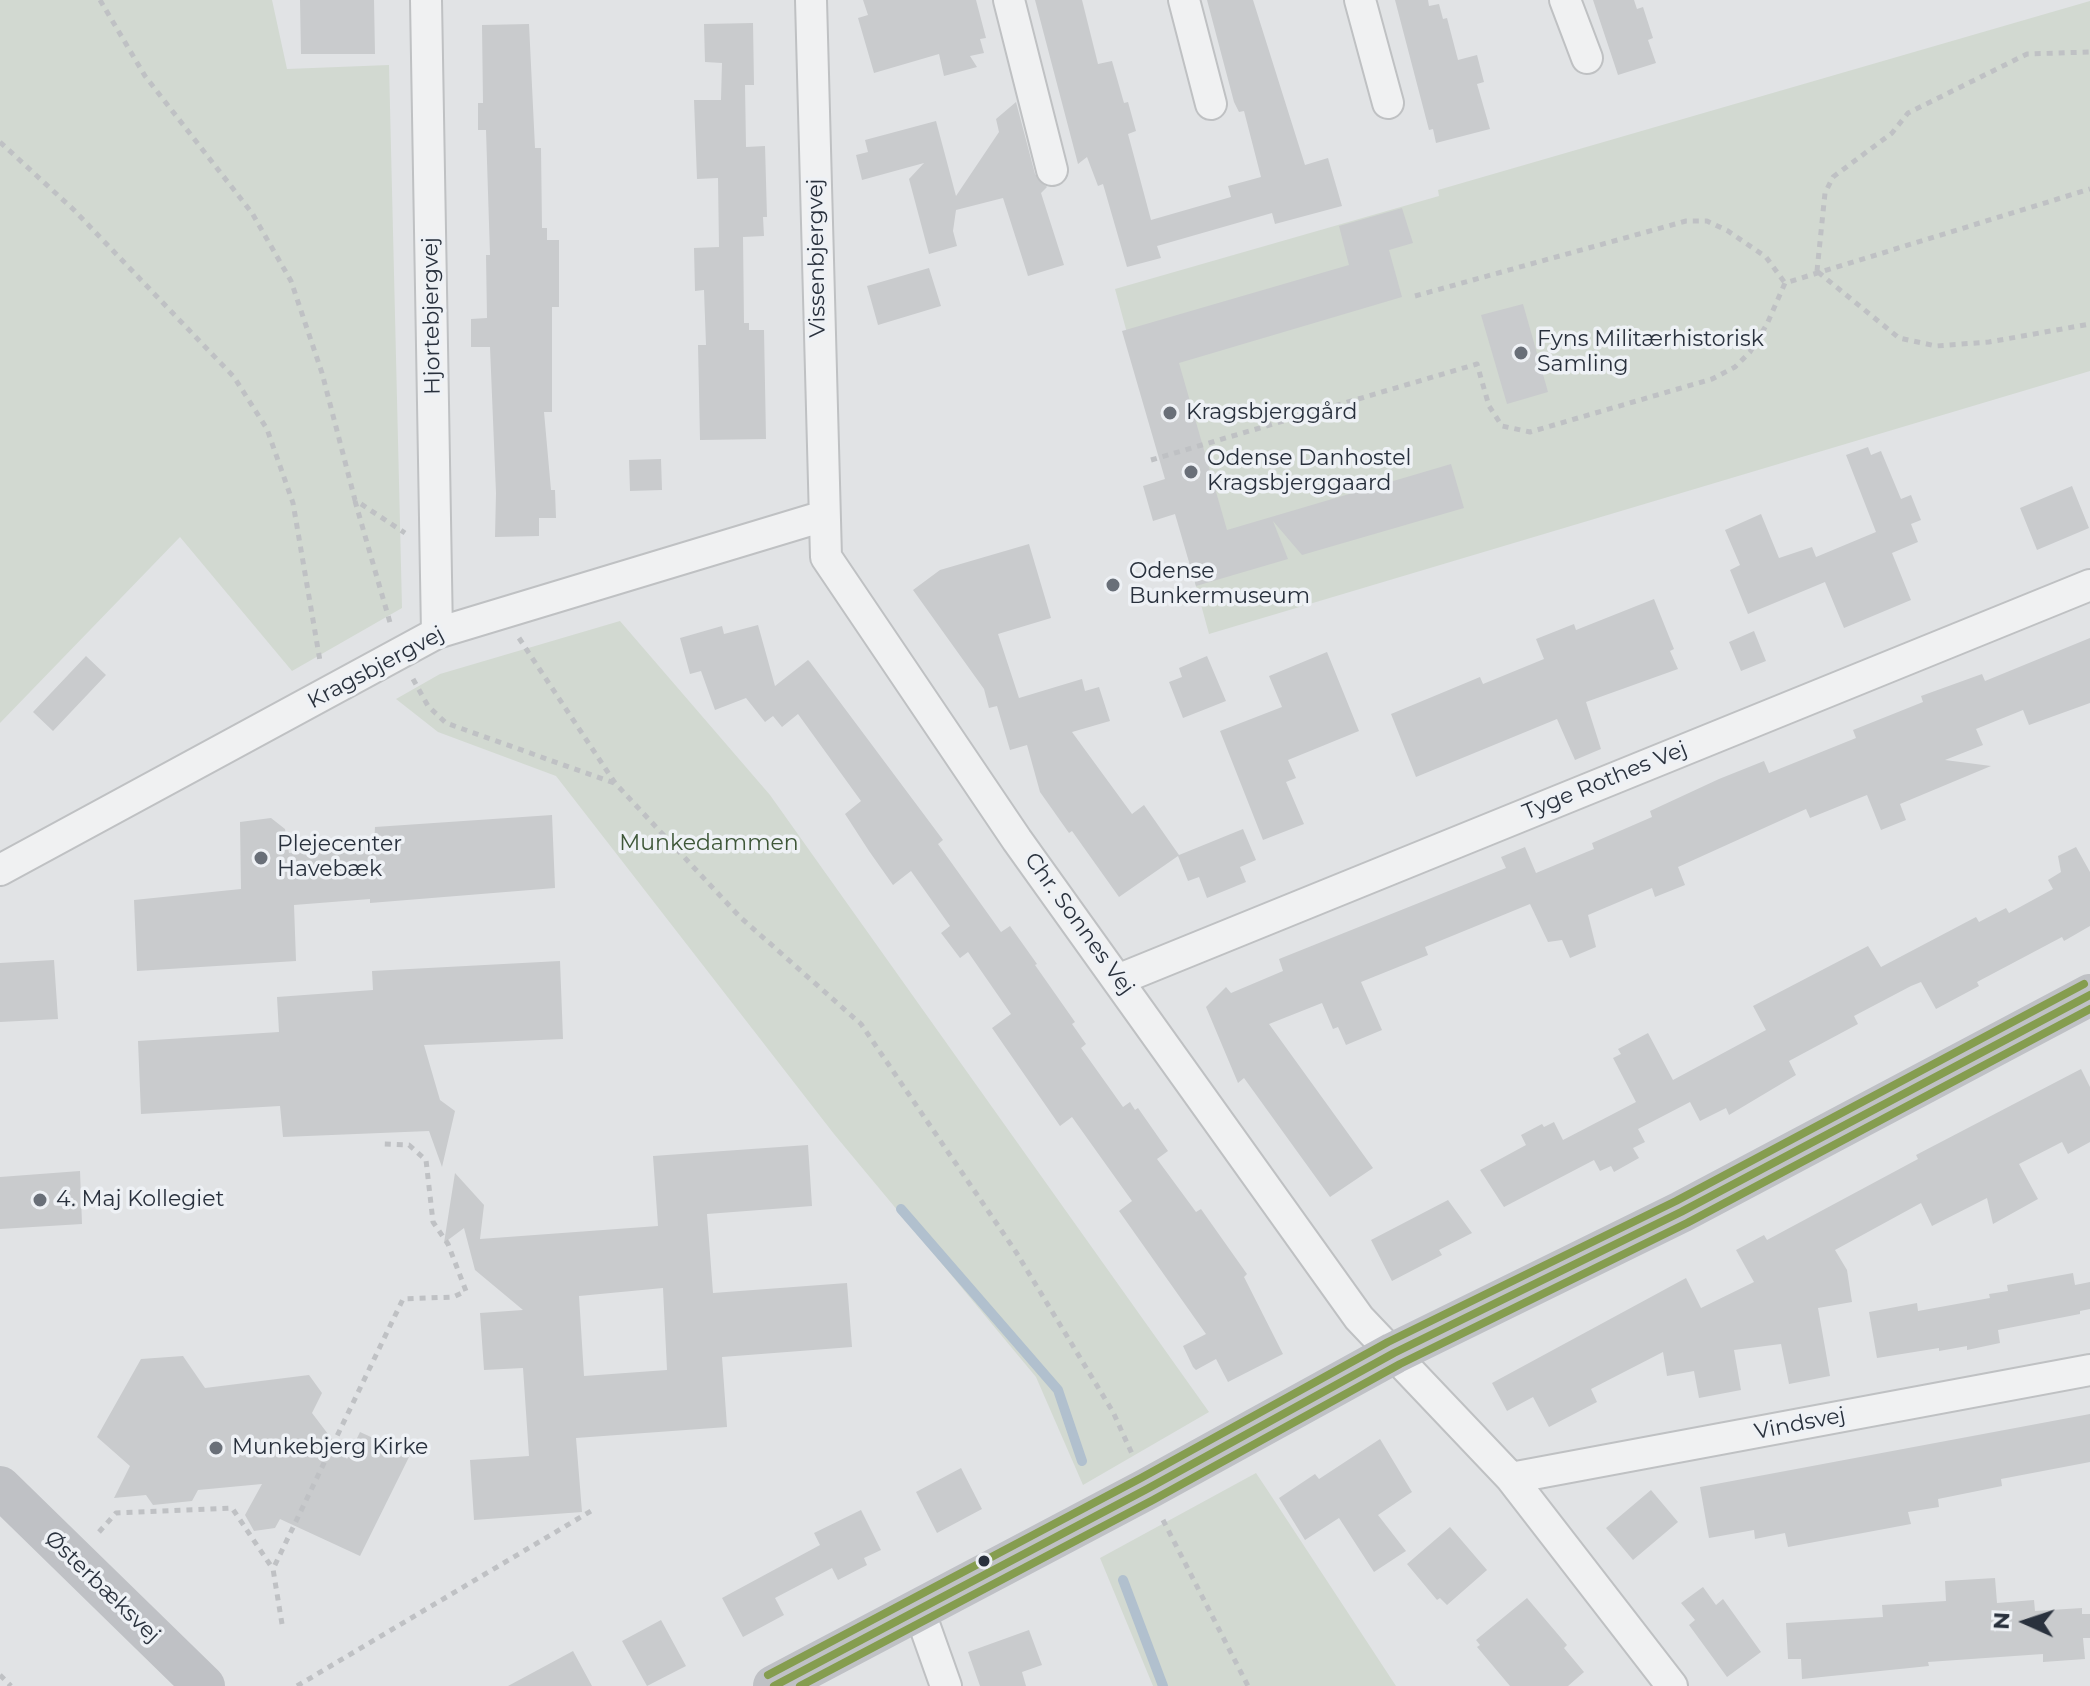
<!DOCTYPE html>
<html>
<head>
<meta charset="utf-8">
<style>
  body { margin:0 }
  #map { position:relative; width:2090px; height:1686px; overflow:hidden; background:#e1e3e5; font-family:Montserrat,sans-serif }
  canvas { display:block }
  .north { position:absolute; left:1986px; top:1582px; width:80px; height:80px; -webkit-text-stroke:6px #eef1f5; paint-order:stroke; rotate:273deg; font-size:22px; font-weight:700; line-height:32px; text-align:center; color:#29313d }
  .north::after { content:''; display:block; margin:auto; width:28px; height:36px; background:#29313d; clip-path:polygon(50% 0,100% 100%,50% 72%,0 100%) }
</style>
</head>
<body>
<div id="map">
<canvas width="2090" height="1686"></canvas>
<div class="north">N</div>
</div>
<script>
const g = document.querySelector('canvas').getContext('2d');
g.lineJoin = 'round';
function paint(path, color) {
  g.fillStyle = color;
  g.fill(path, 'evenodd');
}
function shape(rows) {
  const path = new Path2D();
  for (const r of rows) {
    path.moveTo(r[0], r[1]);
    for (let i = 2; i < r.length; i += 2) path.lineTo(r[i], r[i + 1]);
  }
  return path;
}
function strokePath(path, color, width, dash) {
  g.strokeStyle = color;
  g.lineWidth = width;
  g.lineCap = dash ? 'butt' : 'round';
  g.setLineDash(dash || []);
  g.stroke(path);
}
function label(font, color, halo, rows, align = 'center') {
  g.font = font + ' Montserrat,sans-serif';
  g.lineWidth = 7;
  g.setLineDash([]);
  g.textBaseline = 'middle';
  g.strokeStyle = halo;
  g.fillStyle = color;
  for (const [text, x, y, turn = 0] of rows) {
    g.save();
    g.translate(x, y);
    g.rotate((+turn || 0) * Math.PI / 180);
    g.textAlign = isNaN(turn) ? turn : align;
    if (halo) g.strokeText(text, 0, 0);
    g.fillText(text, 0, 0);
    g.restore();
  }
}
paint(shape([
  [0,0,272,0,287,69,389,65,402,608,292,671,180,537,0,723],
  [2090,1,2090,371,1209,634,1115,289,1439,196,1438,190],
  [620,621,770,795,1209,1412,1083,1485,1036,1377,834,1134,556,776,438,732,396,699,440,674],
  [1256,1473,1268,1491,1396,1686,1153,1686,1100,1558]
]), '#d2d9d1');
strokePath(shape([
  [901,1209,1058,1390,1082,1461],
  [1123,1580,1163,1686]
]), '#b1c0ce', 10);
paint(shape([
  [300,0,374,0,375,54,301,54],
  [863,0,976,0,986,38,980,39,984,53,970,56,977,67,944,76,939,54,874,73,858,18,868,15],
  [1035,0,1082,0,1098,64,1112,61,1124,103,1128,102,1136,131,1128,134,1151,220,1231,197,1228,186,1261,177,1244,111,1239,112,1234,102,1207,0,1253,0,1305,165,1328,158,1342,206,1275,224,1272,213,1157,246,1161,258,1127,267,1103,184,1098,186,1087,157,1078,164],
  [1395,0,1428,0,1429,6,1439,4,1443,19,1447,18,1458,60,1477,55,1484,82,1477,84,1490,129,1436,143,1433,129,1429,130],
  [1593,0,1634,0,1637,9,1643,7,1653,38,1648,40,1656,63,1618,75],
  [753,23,754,85,745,85,746,147,765,146,767,217,763,217,764,236,743,237,744,323,749,323,749,330,764,330,766,439,700,440,698,345,706,345,704,290,695,291,694,248,719,247,718,178,697,179,694,100,721,100,722,63,705,62,704,24],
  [529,24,535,148,541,148,542,228,547,228,547,240,559,240,559,307,552,307,552,412,544,412,551,490,555,490,556,518,539,518,539,536,495,537,496,493,490,347,471,347,471,319,487,318,486,255,490,255,486,130,478,130,478,103,483,103,482,25],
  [1016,102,1035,174,1047,187,1041,193,1064,265,1028,276,1003,198,956,210,953,231,957,246,929,254,909,179,924,163,862,180,856,155,868,152,865,140,936,121,956,196,999,132,996,119],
  [1402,208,1413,243,1389,250,1402,297,1179,363,1227,530,1451,464,1464,508,1302,555,1273,521,1288,559,1196,586,1175,514,1153,521,1143,486,1165,479,1122,331,1349,265,1339,226],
  [929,268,941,306,878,325,867,286],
  [1523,304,1548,392,1507,404,1481,315],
  [1868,447,1871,455,1881,451,1901,499,1911,495,1921,520,1911,524,1918,542,1892,553,1911,600,1844,628,1825,582,1748,614,1730,570,1740,565,1725,530,1761,514,1779,558,1812,547,1816,557,1876,532,1846,455],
  [661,459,662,490,630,491,629,460],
  [2072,486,2089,528,2037,550,2020,508],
  [1029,544,1051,618,998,634,1019,698,1082,679,1085,691,1099,687,1110,721,1072,732,1132,814,1144,805,1179,855,1243,829,1256,860,1240,867,1246,882,1207,898,1199,877,1188,881,1178,856,1119,897,1072,831,1069,833,1040,792,1027,745,1010,750,997,706,989,708,984,689,913,590,940,570],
  [1654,599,1674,649,1670,651,1678,669,1586,702,1601,749,1575,760,1557,719,1416,777,1391,714,1480,677,1483,684,1544,659,1536,639,1574,624,1576,630],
  [758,625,775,686,808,660,810,662,943,840,938,844,1001,932,1010,926,1037,964,1035,965,1075,1022,1072,1024,1086,1044,1081,1048,1123,1107,1130,1102,1135,1110,1138,1108,1168,1151,1157,1159,1196,1212,1201,1209,1247,1274,1244,1277,1283,1354,1228,1382,1216,1359,1196,1370,1193,1367,1183,1346,1206,1334,1119,1211,1132,1201,1072,1117,1060,1126,992,1028,1011,1014,968,952,960,958,941,933,950,926,911,871,893,885,869,851,845,814,861,801,798,714,782,727,773,716,765,722,746,698,715,710,701,671,690,674,680,638,722,626,724,634],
  [1754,631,1766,661,1741,671,1729,642],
  [2090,638,2090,703,2029,725,2023,710,1976,729,1983,745,1945,760,1991,766,1900,804,1906,820,1881,830,1867,795,1810,818,1806,809,1678,867,1685,885,1655,897,1652,888,1588,915,1596,947,1570,958,1562,940,1548,942,1530,904,1425,947,1428,955,1361,982,1382,1030,1346,1045,1338,1027,1333,1029,1322,1003,1269,1024,1373,1168,1330,1197,1244,1078,1238,1083,1206,1007,1226,987,1231,993,1283,971,1279,959,1506,868,1501,857,1525,847,1536,873,1589,851,1594,849,1592,843,1652,817,1650,811,1719,779,1764,761,1769,773,1856,738,1853,730,1923,702,1921,696,1982,674,1985,681],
  [1327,652,1359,731,1288,760,1296,778,1286,782,1304,824,1263,840,1220,731,1282,707,1269,676],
  [86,656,106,675,53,731,33,712],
  [1207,656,1226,701,1183,718,1169,682,1182,677,1179,668],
  [552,815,555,888,370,903,370,899,294,905,296,961,137,971,134,900,241,889,240,822,271,818,285,829,289,853,374,846,375,827],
  [2076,847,2090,872,2090,926,2064,941,2062,937,1977,982,1979,986,1936,1009,1921,982,1911,986,1854,1016,1858,1024,1789,1061,1796,1075,1729,1115,1726,1108,1700,1121,1690,1102,1638,1129,1645,1142,1633,1148,1639,1158,1614,1172,1611,1166,1600,1171,1594,1160,1504,1207,1480,1170,1526,1145,1521,1135,1542,1124,1544,1127,1554,1122,1563,1140,1636,1102,1613,1058,1621,1054,1618,1049,1648,1033,1673,1080,1766,1030,1753,1006,1868,946,1881,967,1976,917,1979,922,2006,908,2009,913,2053,889,2048,880,2061,872,2058,856],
  [54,960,58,1019,0,1022,0,963],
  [560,961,563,1039,424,1045,440,1100,455,1111,442,1167,429,1131,283,1137,280,1106,141,1114,138,1041,279,1032,277,997,373,990,372,971],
  [2081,1069,2090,1087,2090,1142,2068,1154,2062,1142,2019,1164,2038,1199,1993,1224,1987,1198,1932,1226,1921,1203,1835,1250,1847,1270,1852,1302,1818,1308,1830,1376,1789,1384,1781,1344,1734,1350,1741,1390,1699,1398,1694,1371,1667,1376,1663,1352,1591,1389,1597,1402,1549,1427,1533,1397,1507,1411,1492,1383,1686,1278,1701,1308,1754,1282,1736,1250,1764,1235,1767,1240,1918,1159,1916,1155],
  [808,1145,812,1206,707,1214,713,1293,847,1283,852,1347,722,1357,727,1427,576,1438,582,1512,474,1520,470,1460,529,1456,523,1368,484,1370,480,1313,523,1310,475,1270,464,1228,444,1243,455,1173,484,1205,480,1239,658,1226,653,1156],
  [663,1288,667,1370,584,1376,579,1296],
  [80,1171,82,1224,0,1229,0,1177],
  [1448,1200,1472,1233,1439,1250,1442,1255,1392,1281,1371,1240],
  [2073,1273,2075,1285,2090,1282,2090,1309,2080,1311,2080,1314,1998,1330,2000,1343,1967,1350,1967,1346,1939,1351,1939,1348,1877,1358,1869,1312,1917,1303,1918,1311,1990,1298,1989,1294,2008,1291,2007,1285],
  [183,1356,205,1388,309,1375,322,1393,312,1413,347,1459,360,1432,410,1455,360,1556,280,1519,275,1528,254,1531,245,1515,262,1484,198,1490,192,1501,153,1505,146,1495,114,1498,130,1466,97,1437,141,1359],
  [2090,1414,2090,1462,2001,1479,2002,1486,1938,1499,1939,1507,1908,1512,1911,1524,1788,1547,1785,1533,1755,1539,1754,1530,1709,1538,1700,1487],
  [1380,1439,1412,1492,1378,1515,1406,1551,1374,1572,1339,1518,1305,1540,1279,1498,1315,1474,1319,1479],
  [961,1468,982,1509,937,1533,916,1492],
  [1651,1490,1678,1522,1633,1560,1606,1528],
  [861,1510,881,1550,864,1558,867,1565,838,1580,832,1568,775,1598,784,1615,743,1637,722,1598,820,1545,814,1533],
  [1450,1527,1487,1570,1447,1605,1440,1598,1437,1600,1407,1564],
  [1995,1578,1997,1603,2034,1600,2035,1611,2082,1608,2082,1614,2090,1614,2090,1638,2083,1638,2085,1659,2043,1662,2043,1654,1928,1662,1929,1666,1802,1679,1801,1659,1788,1659,1786,1623,1883,1617,1882,1605,1946,1601,1945,1581],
  [1703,1587,1716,1605,1723,1599,1761,1652,1727,1677,1689,1625,1695,1620,1681,1603],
  [1527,1598,1567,1645,1564,1648,1584,1672,1568,1686,1510,1686,1477,1647,1480,1645,1476,1640],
  [661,1620,686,1666,647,1686,622,1641],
  [1029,1630,1042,1665,1022,1672,1026,1686,980,1686,968,1652],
  [573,1651,592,1686,508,1686]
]), '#c9cbcd');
const street = shape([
  [426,0,437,633],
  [811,0,826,557,1017,840,1359,1318,1511,1478,1672,1686],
  [1009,0,1052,170],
  [1184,0,1211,104],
  [1360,0,1388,103],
  [1565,0,1587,58],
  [0,870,437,633,824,516],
  [1120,979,2090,585],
  [1511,1478,2090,1370],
  [919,1610,946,1686]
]);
strokePath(street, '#bfc1c3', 34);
strokePath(shape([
  [100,0,145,76,252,213,291,281,322,373,355,500,405,533],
  [0,142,74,210,234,377,267,429,293,503,320,661],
  [1817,271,1825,193,1833,177,1892,133,1908,113,2027,54,2090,52],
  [1818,272,1899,338,1936,346,1989,342,2090,324],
  [1415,296,1686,221,1707,221,1728,231,1766,257,1785,283],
  [1151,460,1477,364,1489,406,1502,426,1530,432,1712,379,1735,367,1750,352,1767,324,1785,283,2090,189],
  [355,501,391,626],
  [519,638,615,783,740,917,861,1024,1016,1252,1113,1412,1133,1456],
  [413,679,428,706,446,723,614,783],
  [1163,1520,1248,1686],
  [99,1532,116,1513,232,1508,273,1569],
  [282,1624,273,1569,403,1299,453,1297,466,1291,448,1244,433,1222,426,1160,409,1145,384,1144],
  [0,1675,11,1686],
  [297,1686,596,1508]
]), '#bfc1c4', 5, [6, 6]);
strokePath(street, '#f0f1f2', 30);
strokePath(shape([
  [0,1487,204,1686],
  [774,1686,1147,1489,1394,1353,1681,1212,2090,995]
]), '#bfc1c5', 42);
strokePath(shape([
  [774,1686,1147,1489,1394,1353,1681,1212,2090,995]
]), '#859d4f', 8);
strokePath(shape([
  [800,1686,1153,1500,1400,1364,1687,1223,2090,1009]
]), '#859d4f', 8);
strokePath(shape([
  [768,1675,1141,1478,1388,1342,1676,1201,2084,984]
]), '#859d4f', 8);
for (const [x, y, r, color] of [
  [1521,353,8,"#696f78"],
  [1170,413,8,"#696f78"],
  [1191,472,8,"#696f78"],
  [1113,585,8,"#696f78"],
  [261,858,8,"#696f78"],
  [40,1200,8,"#696f78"],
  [216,1448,8,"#696f78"],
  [984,1561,7,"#29313d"]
]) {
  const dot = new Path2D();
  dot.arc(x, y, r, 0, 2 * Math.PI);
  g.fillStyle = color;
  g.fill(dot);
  strokePath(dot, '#eef1f5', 3);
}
label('22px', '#29313d', '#eef1f5', [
  ["Vissenbjergvej",817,258,-91],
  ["Hjortebjergvej",432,316,-91],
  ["Kragsbjergvej",376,668,-28],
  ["Tyge Rothes Vej",1605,781,-22],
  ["Chr. Sonnes Vej",1079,924,54],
  ["Vindsvej",1800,1424,-11],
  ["Østerbæksvej",102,1587,44]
]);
label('22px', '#29313d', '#eef1f5', [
  ["Fyns Militærhistorisk",1537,340],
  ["Samling",1537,365],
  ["Kragsbjerggård",1186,413],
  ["Odense Danhostel",1207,459],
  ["Kragsbjerggaard",1207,484],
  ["Odense",1129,572],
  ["Bunkermuseum",1129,597],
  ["Plejecenter",277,845],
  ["Havebæk",277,870],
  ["4. Maj Kollegiet",56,1200],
  ["Munkebjerg Kirke",232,1448]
], 'left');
label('22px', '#3e5738', '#eef1f5', [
  ["Munkedammen",709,844]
]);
</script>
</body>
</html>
